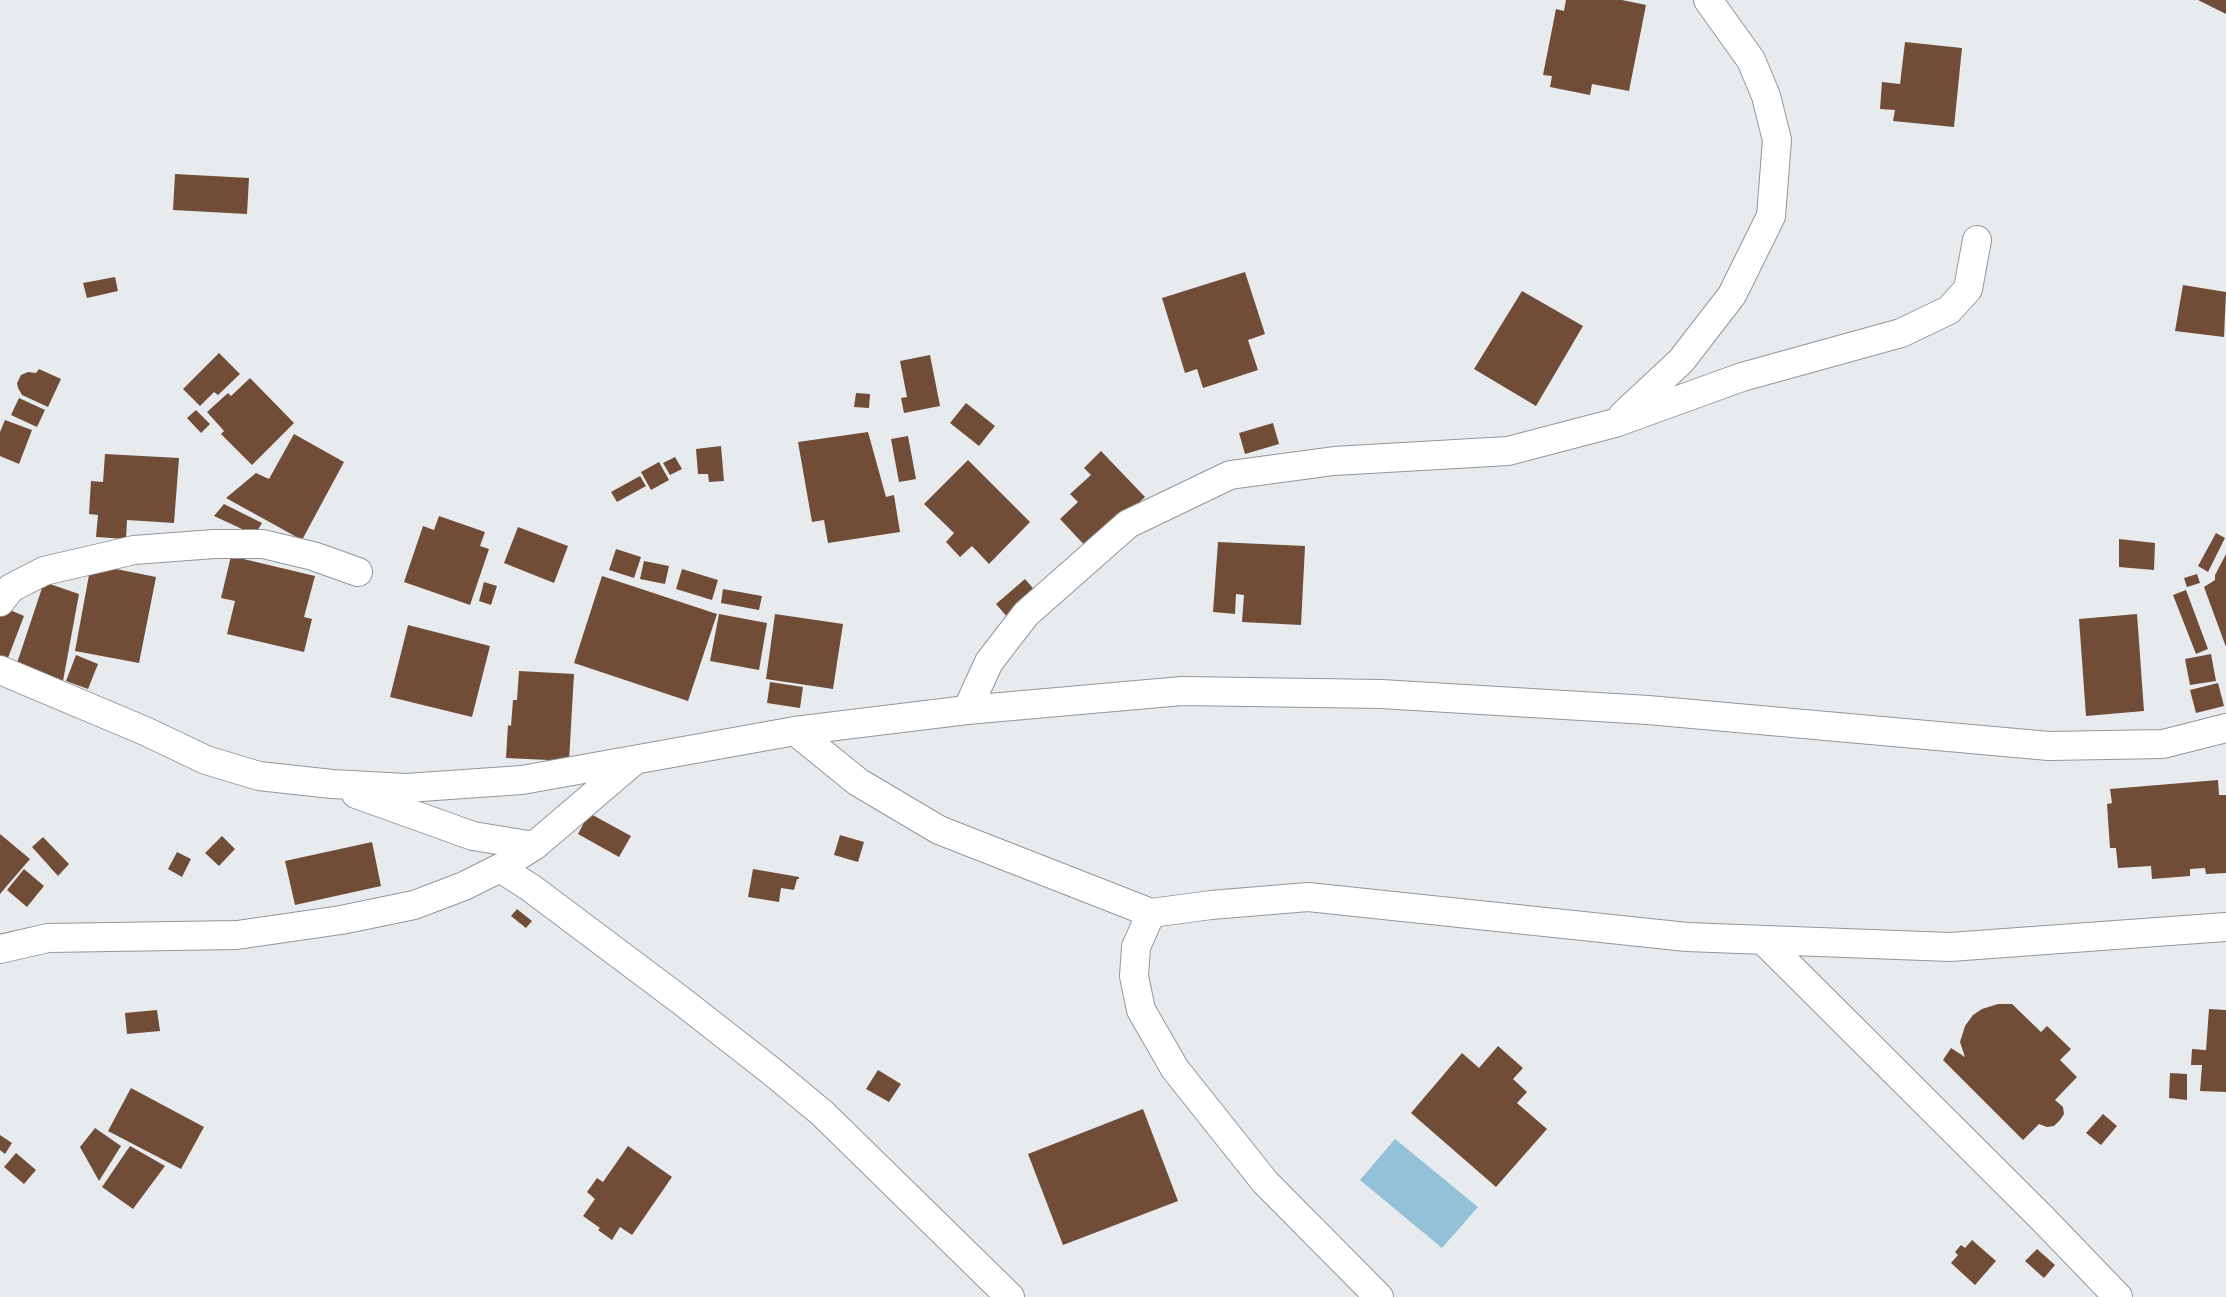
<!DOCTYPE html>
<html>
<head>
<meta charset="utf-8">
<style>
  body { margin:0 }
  canvas { display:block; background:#e8ebed }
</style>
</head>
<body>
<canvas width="2226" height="1297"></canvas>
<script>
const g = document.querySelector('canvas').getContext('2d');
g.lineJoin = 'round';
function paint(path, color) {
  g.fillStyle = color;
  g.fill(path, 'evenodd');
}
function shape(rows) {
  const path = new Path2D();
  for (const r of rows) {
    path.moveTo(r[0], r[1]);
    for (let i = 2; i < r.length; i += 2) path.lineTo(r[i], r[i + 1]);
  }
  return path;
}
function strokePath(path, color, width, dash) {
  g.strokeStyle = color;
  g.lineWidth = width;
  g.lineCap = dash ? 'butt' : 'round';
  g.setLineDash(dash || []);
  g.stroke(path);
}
paint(shape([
  [1395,1139,1478,1207,1442,1248,1360,1180]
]), '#93c1d8');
paint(shape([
  [1566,0,1622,0,1646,5,1629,91,1592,84,1590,95,1550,87,1552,76,1543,75,1556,9,1564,11],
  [2198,0,2226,0,2226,14],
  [1905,42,1962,48,1954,127,1893,121,1895,110,1880,109,1882,82,1900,84],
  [175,174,249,178,247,214,173,210],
  [1245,272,1265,334,1248,340,1258,370,1203,388,1197,369,1185,373,1162,298],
  [115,277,118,291,87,298,83,283],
  [2183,285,2226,292,2224,337,2175,331],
  [1522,291,1583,326,1536,406,1474,369],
  [219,353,240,374,218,395,214,392,200,406,183,389],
  [930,355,940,406,904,413,901,398,907,397,900,361],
  [39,369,61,379,48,407,22,395,18,388,17,383,21,375,28,372,36,373],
  [250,378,294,423,252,465,221,434,224,431,207,412,228,393,231,396],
  [856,393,870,394,869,408,854,407],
  [19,398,45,410,37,427,11,415],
  [966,403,995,426,979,446,950,423],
  [196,410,210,424,201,433,187,418],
  [5,420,32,430,19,464,0,456,0,432],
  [1273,423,1279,444,1245,454,1239,433],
  [868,432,886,497,894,495,900,532,828,543,824,520,812,522,798,442],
  [294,434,344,462,302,540,226,498,256,473,269,479],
  [908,436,916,479,899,482,891,439],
  [721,446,724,481,709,482,708,474,698,474,696,449],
  [1101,451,1145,497,1089,550,1060,519,1078,502,1070,494,1091,475,1084,468],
  [105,454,179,458,174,523,127,520,126,539,96,537,98,515,89,514,91,481,103,482],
  [675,457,682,469,670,475,663,463],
  [968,460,1030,522,989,564,972,546,960,557,946,542,954,533,924,504],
  [659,462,669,480,651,490,641,472],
  [640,476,646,486,617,502,611,492],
  [224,504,262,523,255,535,214,516],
  [439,516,485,532,480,546,489,549,470,605,404,582,423,526,434,530],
  [518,527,568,546,554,583,504,563],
  [2216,533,2225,538,2208,572,2198,566],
  [2119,539,2155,543,2154,570,2119,567],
  [1218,542,1305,546,1301,625,1242,622,1244,595,1236,594,1235,614,1213,612],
  [616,549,641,557,634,578,609,570],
  [2226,554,2226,647,2204,587,2215,580,2215,575],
  [231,556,315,576,304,617,312,619,304,652,227,634,235,601,221,598],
  [644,561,669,566,665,584,640,579],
  [91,564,156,577,139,663,75,651],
  [682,569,718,580,712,600,676,589],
  [2197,574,2200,583,2187,587,2184,578],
  [602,576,717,614,688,701,574,663],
  [1025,579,1038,594,1009,619,996,604],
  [44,582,79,594,63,681,16,666],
  [484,582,497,586,491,605,479,601],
  [723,589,762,596,759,610,721,603],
  [2186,590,2208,649,2196,654,2173,595],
  [3,607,24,616,6,663,0,661,0,614],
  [719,614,767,623,759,670,710,661],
  [775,614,843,624,833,689,766,679],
  [2137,614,2144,711,2086,716,2079,619],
  [408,625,490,646,472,717,390,697],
  [2211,654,2216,681,2190,685,2185,659],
  [76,655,98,664,88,689,66,681],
  [519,671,574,674,569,761,506,758,508,725,511,726,513,700,517,700],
  [770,682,803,687,800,708,767,703],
  [2218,683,2224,706,2196,713,2190,690],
  [2218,780,2219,795,2226,795,2226,873,2206,874,2205,868,2190,869,2190,876,2152,879,2151,866,2118,868,2116,848,2110,848,2107,804,2112,803,2110,789],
  [589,813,631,836,619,857,578,834],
  [0,834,30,859,0,894],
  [840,835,864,842,858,862,834,855],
  [222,836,235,849,219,866,205,853],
  [43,837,69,864,58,876,32,847],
  [372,842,381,886,295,905,285,861],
  [177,852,191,859,182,877,168,869],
  [24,869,44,886,27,907,7,890],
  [753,869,799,877,799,879,797,879,794,890,781,888,779,902,748,897],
  [517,909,532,921,526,928,511,916],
  [1998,1004,2012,1004,2041,1032,2047,1026,2071,1049,2060,1060,2077,1077,2055,1100,2063,1107,2064,1114,2060,1120,2054,1126,2047,1127,2039,1124,2023,1140,1943,1060,1951,1048,1965,1057,1960,1042,1965,1026,1973,1015,1982,1009],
  [2209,1009,2226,1010,2226,1092,2200,1091,2202,1065,2191,1065,2192,1049,2206,1050],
  [157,1010,160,1031,127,1034,125,1013],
  [1498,1046,1523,1068,1513,1079,1527,1092,1517,1103,1547,1129,1496,1187,1411,1113,1462,1053,1479,1068],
  [878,1070,901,1084,889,1102,866,1089],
  [2170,1073,2187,1074,2187,1100,2169,1098],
  [131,1088,204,1127,181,1169,108,1131],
  [1143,1109,1178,1201,1063,1245,1028,1154],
  [2103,1114,2117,1126,2101,1145,2086,1133],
  [95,1128,121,1146,99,1181,80,1147],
  [0,1135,12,1143,5,1154,0,1150],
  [130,1146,165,1166,133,1209,102,1187],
  [628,1146,672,1177,632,1235,620,1227,612,1240,598,1230,600,1228,583,1216,595,1199,587,1192,597,1178,603,1182],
  [16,1153,36,1170,24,1184,4,1167],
  [1972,1240,1996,1261,1975,1285,1951,1263,1958,1255,1955,1252,1961,1245,1965,1248],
  [2037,1249,2055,1265,2044,1278,2025,1261]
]), '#714d38');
const minor = shape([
  [1623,415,1681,361,1732,295,1771,216,1777,140,1766,96,1751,60,1708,0],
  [0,602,11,588,44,571,134,550,214,544,263,544,313,556,358,572],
  [0,670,145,731,206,760,259,776,332,784,406,788,522,780,795,731,967,710,1182,691,1381,694,1648,710,2049,746,2163,744,2226,728],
  [967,710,989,662,1026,614,1128,524,1230,475,1334,461,1508,451,1615,423,1742,377,1901,333,1949,310,1968,289,1977,240],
  [795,731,858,782,939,830,1151,913,1211,905,1308,897,1687,937,1950,947,2226,927],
  [356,794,473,836,534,846],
  [518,856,534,846,635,760],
  [1151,913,1136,947,1134,976,1141,1010,1175,1069,1265,1182,1379,1297],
  [1763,940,2042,1218,2118,1297],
  [0,949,48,938,237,935,341,920,414,905,464,886,500,868,531,888,679,999,770,1070,822,1113,1010,1297]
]);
strokePath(minor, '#949698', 30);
strokePath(minor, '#fff', 28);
</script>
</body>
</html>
